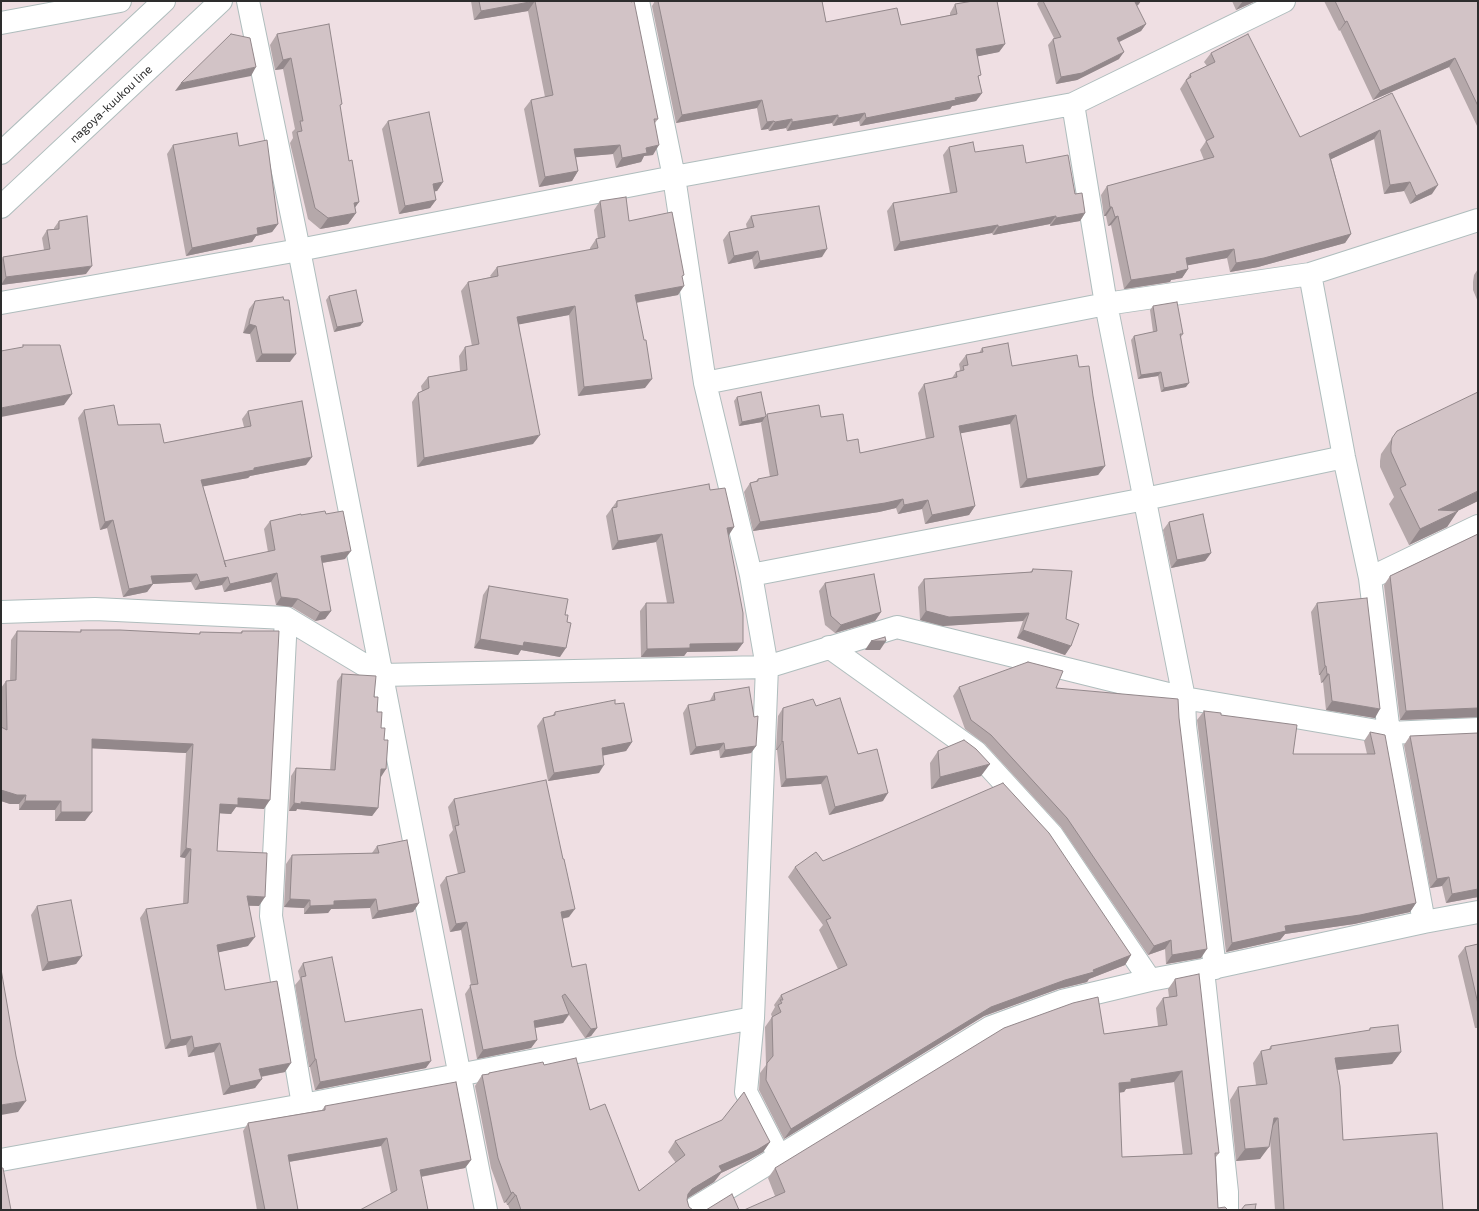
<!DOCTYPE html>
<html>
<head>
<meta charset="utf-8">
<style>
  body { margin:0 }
  #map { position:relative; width:1479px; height:1211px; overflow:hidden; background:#efdfe3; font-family:"Exo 2",sans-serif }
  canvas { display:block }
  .frame { position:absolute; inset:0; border:2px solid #2d2d2d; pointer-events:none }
</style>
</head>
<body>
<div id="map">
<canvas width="1479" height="1211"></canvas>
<div class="frame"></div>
</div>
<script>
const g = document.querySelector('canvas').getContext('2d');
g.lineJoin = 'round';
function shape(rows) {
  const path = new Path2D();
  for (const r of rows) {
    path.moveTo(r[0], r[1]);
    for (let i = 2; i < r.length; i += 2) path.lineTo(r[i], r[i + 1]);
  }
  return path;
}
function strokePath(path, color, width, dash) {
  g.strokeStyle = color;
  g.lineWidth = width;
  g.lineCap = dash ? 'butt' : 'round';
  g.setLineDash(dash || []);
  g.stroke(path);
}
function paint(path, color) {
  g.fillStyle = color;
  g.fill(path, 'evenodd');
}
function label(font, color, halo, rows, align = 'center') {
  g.font = font + ' "Exo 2",sans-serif';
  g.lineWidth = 3;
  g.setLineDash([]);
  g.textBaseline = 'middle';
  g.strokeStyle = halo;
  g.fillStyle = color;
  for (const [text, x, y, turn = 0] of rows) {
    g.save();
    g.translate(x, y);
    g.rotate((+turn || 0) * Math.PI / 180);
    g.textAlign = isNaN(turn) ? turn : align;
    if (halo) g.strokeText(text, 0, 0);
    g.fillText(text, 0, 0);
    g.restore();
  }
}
const minor = shape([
  [248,1,299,250,486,1210],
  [638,1,674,177,705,383,751,575,767,667,753,1018,746,1092,779,1156],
  [1,23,120,1],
  [1073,104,1106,304,1184,698,1185,725,1215,968],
  [1310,274,1344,457,1370,578,1389,733,1424,922],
  [1,303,299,250,674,177,1073,104,1284,1],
  [705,383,1106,304,1310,274,1478,220],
  [751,575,1145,499,1344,457],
  [1370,578,1478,526],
  [1,612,95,609,286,618,381,675,767,667,897,627,1184,698,1389,733,1478,729],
  [286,618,271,916,303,1105],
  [829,647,976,752,1052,835,1150,980],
  [1203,970,1227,1192,1227,1210],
  [1,1160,303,1105,753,1018],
  [692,1210,991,1027,1062,1001,1150,980,1203,970,1424,922,1478,912]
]);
const secondary = shape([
  [1,153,164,1],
  [1,207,221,1]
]);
strokePath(minor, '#afbdbd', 24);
strokePath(secondary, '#afbdbd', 24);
strokePath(minor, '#fff', 22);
strokePath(secondary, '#fff', 22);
paint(shape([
  [471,1,630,1,658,119,655,123,653,155,644,156,641,162,616,168,613,154,576,157,578,171,572,181,539,187,524,109,531,100,545,97,528,11,474,20],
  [655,1,822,1,826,22,901,25,950,15,950,13,955,4,1005,44,999,52,978,56,979,79,982,93,976,101,952,106,950,109,860,126,859,121,833,126,832,123,787,131,786,128,769,131,768,129,761,130,757,108,676,123,652,6],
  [1039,1,1141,1,1138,5,1136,6,1146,24,1141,31,1119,42,1119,59,1077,80,1056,84,1048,45,1053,39,1054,38,1037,4],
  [1232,1,1256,1,1236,10],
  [1324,1,1478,1,1478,128,1449,67,1373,100,1340,30,1339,31],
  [277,34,340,107,349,161,359,202,355,207,356,213,348,224,320,229,308,219,290,143,293,138,292,132,295,129,283,69,275,70,270,45],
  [1211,53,1300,137,1392,93,1432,194,1410,204,1404,191,1384,194,1374,139,1331,159,1351,234,1345,243,1258,267,1230,272,1227,258,1187,265,1188,269,1182,278,1171,280,1170,282,1124,289,1111,225,1108,226,1106,216,1104,216,1101,195,1107,186,1204,160,1200,150,1206,141,1180,89,1190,74,1207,66,1204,62],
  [388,121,443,182,437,191,434,191,436,200,430,208,399,214,382,129],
  [173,145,239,146,278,224,272,232,256,236,252,242,186,256,167,154],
  [949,147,1026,163,1075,194,1085,213,1080,221,1050,226,1050,224,993,235,992,233,894,251,887,211,893,203,950,193,943,155],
  [600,201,629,221,682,277,678,295,636,303,645,388,578,396,569,315,519,324,533,444,417,467,412,402,418,393,422,391,421,386,428,377,460,371,459,356,465,347,472,346,461,291,468,282,491,277,490,276,497,267,590,250,590,248,596,239,598,239,594,210],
  [751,216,822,257,754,269,752,259,728,264,723,240,729,232,747,229,746,224],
  [59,221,86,274,1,285,1,261,3,257,44,250,42,238,47,230,54,229,54,228],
  [1478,269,1478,302,1473,290,1473,282,1474,275],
  [329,296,363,322,360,326,334,332,326,300],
  [255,301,290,362,256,362,250,334,243,333,249,309],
  [1153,306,1183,334,1181,337,1186,387,1161,392,1158,376,1138,379,1131,340,1134,336,1153,332,1150,310],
  [982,348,1012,366,1079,367,1093,396,1105,466,1098,475,1020,488,1010,424,960,433,975,506,969,515,925,524,922,509,898,514,896,508,879,512,753,531,744,492,750,483,756,481,758,479,770,477,761,423,762,422,739,426,734,401,737,397,766,416,767,414,821,417,860,453,926,439,918,393,924,384,952,378,956,372,959,372,960,369,959,364,966,355,979,353],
  [84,410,118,425,164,443,244,427,242,419,248,411,306,465,250,476,248,478,203,486,224,562,268,552,264,529,270,521,301,515,326,514,345,559,322,563,331,611,325,619,315,621,292,607,276,605,271,582,224,592,222,585,195,590,191,582,153,584,147,592,123,597,107,528,100,530,78,418],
  [1397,431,1478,501,1457,511,1447,527,1409,545,1389,504,1394,497,1380,467,1380,461,1381,454],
  [710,490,734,527,728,535,743,643,737,651,687,652,684,656,641,657,640,611,646,603,667,603,656,542,612,550,606,516,617,501],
  [1169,522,1211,553,1205,561,1171,568,1163,530],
  [1478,534,1478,717,1400,720,1384,585,1390,576],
  [1033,569,1066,619,1071,646,1065,655,1017,638,1023,621,943,626,920,620,918,587,924,579,1030,572],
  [825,583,881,612,875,621,835,633,825,625,819,591],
  [489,586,565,615,560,657,521,650,518,655,474,648,483,595],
  [1317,603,1375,718,1326,710,1323,682,1321,683,1320,675,1319,675,1311,612],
  [81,630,199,634,200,632,240,633,242,631,264,809,236,807,231,814,220,813,217,851,259,906,248,906,248,946,218,952,225,990,285,1072,261,1077,255,1088,223,1095,214,1052,188,1057,186,1045,165,1049,140,918,146,909,183,904,185,858,180,857,186,753,92,748,85,821,55,821,55,810,19,810,19,804,10,804,1,801,1,688,6,681,10,681,11,640,17,631,80,632],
  [342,674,374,697,377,712,384,740,386,769,381,776,378,808,372,816,297,809,296,811,289,811,291,776,296,768,330,770,337,681],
  [959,687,1056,688,1179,718,1201,958,1166,964,1165,949,1148,955,1061,827,985,744,965,729,953,696],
  [714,693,756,746,751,753,720,758,719,750,690,755,683,713,688,705,709,702],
  [615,704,632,742,626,751,603,755,599,773,548,781,537,726,543,718,552,716,555,712],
  [816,706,858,754,883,801,829,815,821,784,781,787,777,750,776,750,778,716,783,708],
  [1204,711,1221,715,1293,754,1367,754,1364,741,1370,732,1416,903,1410,912,1354,924,1285,934,1280,940,1226,952,1197,720],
  [1410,736,1478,897,1446,903,1442,886,1430,888,1404,745],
  [938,751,981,776,931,789,930,763],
  [454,799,569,917,562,919,572,967,597,1028,591,1036,585,1038,569,1015,563,1023,535,1028,537,1040,531,1048,477,1059,465,994,471,985,461,930,450,932,440,885,446,877,458,874,449,835,453,830,448,807],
  [377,846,419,903,413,912,372,919,370,908,331,909,328,913,304,914,304,908,284,907,286,864,292,855,372,853],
  [823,861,1131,955,1125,965,1089,979,1087,982,1058,989,984,1016,784,1139,759,1090,760,1073,766,1065,765,1027,772,1017,771,1014,775,1007,774,1005,781,995,838,969,819,930,823,925,788,877,795,867],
  [37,906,82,956,76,964,42,971,31,915],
  [1478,944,1478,1028,1475,1028,1458,956,1465,947],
  [303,963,345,1022,426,1068,315,1090,310,1067,309,1067,295,985,300,979,298,971],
  [1175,979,1219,1153,1216,1157,1218,1208,775,1196,768,1178,775,1168,1104,1034,1158,1026,1156,1008,1163,998,1169,997,1168,989],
  [1174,1082,1183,1154,1122,1157,1119,1092,1124,1092,1126,1089],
  [1370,1028,1401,1052,1392,1064,1337,1070,1343,1140,1443,1210,1275,1210,1270,1139,1260,1159,1236,1161,1230,1100,1238,1087,1256,1085,1253,1063,1261,1051,1268,1050,1271,1046,1368,1031],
  [544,1065,590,1110,639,1191,676,1163,668,1152,675,1141,770,1142,763,1152,749,1160,721,1173,714,1182,687,1198,687,1200,689,1207,693,1210,510,1210,508,1205,507,1205,506,1202,504,1203,491,1168,475,1086,482,1075,488,1074,489,1073],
  [325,1106,471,1160,465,1168,421,1177,391,1194,381,1146,289,1162,298,1210,257,1210,243,1131,248,1123,322,1110]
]), '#b5a8aa');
paint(shape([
  [535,1,528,11,474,20,481,11],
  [1138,1,1141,1,1138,5,1130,9,1135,2],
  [1243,1,1256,1,1236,10],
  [1347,21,1340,30,1339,31,1345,22],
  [1146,24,1141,31,1113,45,1117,38],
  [1005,44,999,52,970,58,976,49],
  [1124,52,1119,59,1077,80,1056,84,1061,77],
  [291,58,283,69,275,70,283,60],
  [1455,58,1449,67,1373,100,1380,91],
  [256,67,251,76,175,91,181,83],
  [982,93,976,101,952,106,950,109,860,126,866,118],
  [762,100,757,108,676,123,682,115],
  [865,113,859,121,833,126,838,118],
  [838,115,832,123,787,131,792,122],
  [792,119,786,128,769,131,775,122],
  [774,121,768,129,761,130,767,122],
  [1380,130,1374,139,1323,163,1329,154],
  [620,145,613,154,568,158,574,149],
  [659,145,653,155,644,156,641,162,616,168,622,158,646,148],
  [578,171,572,181,539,187,545,177],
  [443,182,437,191,427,193,433,184],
  [1410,182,1404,191,1384,194,1390,185],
  [1438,185,1432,194,1410,204,1416,196],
  [436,200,430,208,399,214,405,206],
  [359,202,351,213,354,203],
  [1110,207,1112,207,1106,216,1104,216],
  [356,213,348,224,320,229,328,218],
  [1085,213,1080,221,1050,226,1056,218],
  [1056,216,1050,224,993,235,998,227],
  [1118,216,1111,225,1108,226,1115,217],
  [278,224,272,232,256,236,252,242,186,256,192,248,257,228],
  [998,225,992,233,894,251,900,242],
  [1351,234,1345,243,1258,267,1230,272,1236,263],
  [827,249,822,257,754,269,760,261],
  [1234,249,1227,258,1179,267,1186,258],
  [758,251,752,259,728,264,734,256],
  [92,266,86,274,1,285,6,277],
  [1188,269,1182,278,1171,280,1170,282,1124,289,1131,280],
  [684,286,678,295,628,304,635,295],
  [575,306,569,315,511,326,517,317],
  [363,322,360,326,334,332,337,327],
  [249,324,256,326,250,334,243,333],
  [262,354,296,354,290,362,256,362],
  [1161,372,1158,376,1138,379,1141,375],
  [652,379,645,388,578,396,584,387],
  [1189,383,1186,387,1161,392,1164,388],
  [72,394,64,405,1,417,1,408],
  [1016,415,1010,424,952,435,959,426],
  [765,417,762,422,739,426,742,422],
  [540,435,533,444,417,467,424,458],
  [312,457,306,465,250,476,248,478,195,488,201,480,254,468],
  [1105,466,1098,475,1020,488,1027,479],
  [1478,491,1478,501,1427,526,1438,510],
  [903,499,896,508,879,512,753,531,760,522],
  [928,500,922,509,898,514,904,505],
  [975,506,969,515,925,524,932,515],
  [1458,511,1447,527,1409,545,1420,529],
  [113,520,107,528,100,530,105,522],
  [734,527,729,535,721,536,727,528],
  [662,534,656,542,612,550,618,541],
  [351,551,345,559,315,564,321,556],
  [1211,553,1205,561,1171,568,1177,560],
  [277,573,271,582,224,592,230,584],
  [197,574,191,582,153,584,147,592,123,597,129,589,151,576],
  [228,577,222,585,195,590,200,582],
  [281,597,298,599,292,607,276,605],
  [331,611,325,619,315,621,320,612],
  [926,611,1029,613,1023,621,943,626,920,620],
  [881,612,875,621,835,633,841,625],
  [1023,630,1071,646,1065,655,1017,638],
  [480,639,524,642,566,648,560,657,521,650,518,655,474,648],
  [871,641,886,641,880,650,865,650],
  [743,643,737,651,687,652,684,656,641,657,647,649,690,644],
  [1325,666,1326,666,1320,675,1319,675],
  [1327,674,1329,674,1323,682,1321,683],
  [1332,701,1380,709,1375,718,1326,710],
  [1478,708,1478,717,1400,720,1406,711],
  [92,739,193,744,186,753,85,748],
  [783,741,777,750,776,750,782,742],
  [632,742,626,751,596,757,602,748],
  [724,743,719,750,690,755,696,747],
  [756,746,751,753,720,758,725,750],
  [990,764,981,776,931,789,940,777],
  [604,765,599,773,548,781,554,773],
  [381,769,386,769,381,777],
  [827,776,821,784,781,787,786,779],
  [1,790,26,795,19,804,10,804,1,801],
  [888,793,883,801,829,815,835,807],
  [238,798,270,800,264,809,236,807,231,814,214,813,220,804],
  [25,801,61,801,55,810,19,810],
  [301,802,378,808,372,816,297,809,296,811,289,811,294,803],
  [61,812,92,812,85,821,55,821],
  [186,848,191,849,185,858,180,857],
  [1449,877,1442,886,1430,888,1437,879],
  [1478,889,1478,897,1446,903,1452,894],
  [247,896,265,897,259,906,240,905],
  [290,899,310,900,304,908,284,907],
  [376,899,370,908,331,909,328,913,304,914,310,906,334,901],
  [419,903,413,912,372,919,378,911],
  [1416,903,1410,912,1354,924,1285,934,1280,940,1226,952,1232,943,1285,926],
  [575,909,569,917,555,920,561,912],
  [467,922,461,930,450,932,456,924],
  [255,937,248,946,211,954,217,945],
  [1171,940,1165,949,1148,955,1154,946],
  [1207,949,1201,958,1166,964,1172,955],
  [1131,955,1125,965,1089,979,1087,982,1058,989,984,1016,784,1139,791,1129,991,1007,1065,980,1093,970],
  [82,956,76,964,42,971,48,962],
  [569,1014,563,1023,528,1029,534,1021],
  [597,1028,591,1036,585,1038,591,1029],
  [192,1036,186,1045,165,1049,171,1040],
  [537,1040,531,1048,477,1059,483,1050],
  [220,1043,214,1052,188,1057,194,1048],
  [1401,1052,1392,1064,1326,1071,1335,1058],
  [315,1059,316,1059,310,1067,309,1067],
  [431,1061,426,1068,315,1090,320,1082],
  [291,1063,285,1072,253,1078,259,1069],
  [1182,1071,1174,1082,1126,1089,1124,1092,1112,1094,1119,1083,1131,1079],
  [262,1079,255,1088,223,1095,230,1086],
  [26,1101,18,1112,1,1115,1,1105],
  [1274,1118,1278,1118,1270,1130],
  [387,1138,381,1146,282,1163,288,1155],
  [770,1142,763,1152,749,1160,721,1173,714,1182,685,1200,688,1194,692,1189,719,1166],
  [1269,1147,1260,1159,1236,1161,1245,1149],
  [471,1160,465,1168,414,1178,420,1170],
  [513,1192,506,1202,504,1203,511,1193],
  [515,1195,516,1195,508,1205,507,1205]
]), '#93888b');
const building = shape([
  [479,1,630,1,631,2,634,1,658,119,654,119,659,145,646,148,647,153,622,158,620,145,574,149,578,171,545,177,531,100,553,95,535,1,481,11,479,1],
  [658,1,822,1,826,22,897,8,901,25,957,14,955,4,973,1,997,1,1005,44,976,49,981,75,978,76,982,93,955,98,956,100,866,118,865,113,838,118,838,115,792,122,792,119,775,122,774,121,767,122,762,100,682,115,658,1],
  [1043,1,1138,1,1135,2,1146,24,1117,38,1124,52,1082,73,1061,77,1053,39,1061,37,1043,1],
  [1335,1,1478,1,1478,106,1455,58,1380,91,1347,21,1345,22,1335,1],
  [329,24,342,104,340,105,349,161,352,160,359,202,354,203,356,213,328,218,315,208,297,132,302,131,300,121,303,121,291,58,283,60,277,34,329,24],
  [231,34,250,38,256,67,181,83,231,34],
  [1248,34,1300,137,1392,93,1438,185,1416,196,1410,182,1390,185,1380,130,1329,154,1351,234,1264,258,1236,263,1234,249,1186,258,1188,269,1176,272,1177,273,1131,280,1118,216,1115,217,1112,207,1110,207,1107,186,1214,157,1206,141,1214,137,1186,80,1191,77,1190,74,1215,62,1211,53,1248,34],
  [429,112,443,182,433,184,436,200,405,206,388,121,429,112],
  [237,133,239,146,267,140,278,224,257,228,258,234,192,248,173,145,237,133],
  [973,142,975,152,1023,145,1026,163,1068,155,1075,194,1082,193,1085,213,1056,218,1056,216,998,227,998,225,900,242,893,203,957,192,949,147,973,142],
  [626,197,629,221,672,212,684,275,682,276,684,286,635,295,644,340,646,340,652,379,584,387,575,306,517,317,540,435,424,458,418,393,429,388,428,377,467,370,465,347,479,344,468,282,498,276,497,267,598,248,596,239,605,237,600,201,626,197],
  [819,206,827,249,760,261,758,251,734,256,729,232,754,227,751,216,819,206],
  [87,216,92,266,6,277,3,257,50,249,47,230,59,229,59,221,87,216],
  [356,290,363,322,337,327,329,296,356,290],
  [283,297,284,300,289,300,296,354,262,354,256,326,249,324,255,301,283,297],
  [1177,302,1183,334,1180,334,1189,383,1164,388,1161,372,1141,375,1134,336,1157,331,1153,306,1177,302],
  [1008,343,1012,366,1077,355,1079,367,1089,366,1093,396,1105,466,1027,479,1016,415,959,426,975,506,932,515,928,500,904,505,903,499,885,503,760,522,750,483,758,481,758,479,778,475,767,414,819,405,821,417,843,414,847,441,858,439,860,453,934,437,924,384,957,377,956,372,964,370,963,366,968,365,966,355,983,352,982,348,1008,343],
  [23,345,60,345,72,394,1,408,1,351,23,347,23,345],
  [761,392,766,416,765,417,742,422,737,397,761,392],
  [1478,392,1478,491,1438,510,1458,511,1420,529,1400,488,1406,485,1391,452,1391,446,1392,438,1397,431,1478,392],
  [302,401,312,457,254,468,254,470,201,480,226,567,224,561,275,550,270,521,301,514,301,515,325,511,326,514,343,511,351,551,321,556,331,611,320,612,298,599,281,597,277,573,230,584,228,577,200,582,197,574,151,576,153,584,129,589,113,520,105,522,84,410,114,405,118,425,160,424,164,443,251,426,248,411,302,401],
  [709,484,710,490,725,488,734,527,727,528,743,613,743,643,690,644,690,648,647,649,646,603,674,603,662,534,618,541,612,508,617,507,617,501,709,484],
  [1203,514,1211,553,1177,560,1169,522,1203,514],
  [1478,534,1478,708,1406,711,1390,576,1478,534],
  [1033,569,1072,571,1066,619,1079,624,1071,646,1023,630,1029,613,949,617,926,611,924,579,1032,572,1033,569],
  [874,574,881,612,841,625,831,616,825,583,874,574],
  [489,586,568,599,565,615,568,615,567,622,571,623,566,648,524,642,523,646,480,639,489,586],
  [1367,598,1380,709,1332,701,1329,674,1327,674,1326,666,1325,666,1317,603,1367,598],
  [81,630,120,630,200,634,200,632,242,633,242,631,279,631,270,800,238,798,238,805,220,804,217,851,267,853,265,897,247,896,255,937,217,945,225,990,277,981,291,1063,259,1069,262,1079,230,1086,220,1043,194,1048,192,1036,171,1040,146,909,188,903,191,849,186,848,193,744,92,739,92,812,61,812,61,801,25,801,26,795,17,795,1,790,1,727,7,730,6,681,16,680,17,631,81,632,81,630],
  [885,637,886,641,871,641,885,637],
  [1028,662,1063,671,1056,688,1178,699,1179,718,1207,949,1172,955,1171,940,1154,946,1067,818,991,735,971,720,959,687,1028,662],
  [342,674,376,676,374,697,378,697,377,712,382,712,381,728,385,728,384,740,388,740,386,769,381,769,378,808,301,802,301,804,294,803,296,768,335,770,342,674],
  [749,687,754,717,758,716,756,746,725,750,724,743,696,747,688,705,715,700,714,693,749,687],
  [840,698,858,754,877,749,888,793,835,807,827,776,786,779,783,741,782,742,783,708,813,699,816,706,840,698],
  [615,700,615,704,624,703,632,742,602,748,604,765,554,773,543,718,555,715,555,712,615,700],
  [1204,711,1221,713,1221,715,1297,725,1293,754,1375,754,1370,732,1385,735,1416,903,1360,915,1285,926,1286,931,1232,943,1204,711],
  [1478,733,1478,889,1452,894,1449,877,1437,879,1410,736,1478,733],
  [964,740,976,749,990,764,940,777,938,751,964,740],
  [546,780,563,859,564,859,575,909,561,912,572,967,586,964,597,1028,591,1029,565,994,562,996,569,1014,534,1021,537,1040,483,1050,470,985,478,984,467,922,456,924,446,877,465,872,455,826,459,825,454,799,546,780],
  [1003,783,1049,833,1131,955,1093,970,1094,972,1065,980,991,1007,791,1129,766,1080,767,1063,773,1056,772,1017,781,1012,778,1005,782,1003,780,1000,783,1000,781,995,847,965,826,920,831,918,795,867,816,852,823,861,1003,783],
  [407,840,419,903,378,911,376,899,334,901,334,905,310,906,310,900,290,899,292,855,379,853,377,846,407,840],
  [71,900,82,956,48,962,37,906,71,900],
  [1478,944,1478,1004,1465,947,1478,944],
  [332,957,345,1022,422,1009,431,1061,320,1082,316,1059,315,1059,301,977,306,976,303,963,332,957],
  [1,969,16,1056,26,1101,1,1105,1,969],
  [1199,974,1219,1153,1215,1153,1218,1208,1225,1207,1228,1210,744,1210,785,1192,775,1168,1004,1028,1073,1003,1098,997,1104,1034,1167,1025,1163,998,1177,996,1175,979,1199,974],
  [1182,1071,1192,1154,1122,1157,1119,1083,1131,1082,1131,1079,1182,1071],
  [1398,1025,1401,1052,1335,1058,1340,1086,1343,1140,1437,1133,1443,1210,1284,1210,1278,1118,1274,1118,1269,1147,1245,1149,1238,1087,1267,1084,1261,1051,1271,1049,1271,1046,1370,1030,1370,1028,1398,1025],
  [576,1058,590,1110,605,1104,639,1191,685,1155,675,1141,722,1120,744,1092,770,1142,757,1150,719,1166,722,1171,692,1189,688,1194,687,1200,689,1207,693,1210,521,1210,516,1195,515,1195,513,1192,511,1193,498,1158,482,1075,489,1074,489,1073,543,1062,544,1065,576,1058],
  [456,1082,471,1160,420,1170,428,1210,360,1210,397,1190,387,1138,288,1155,298,1210,265,1210,248,1123,325,1110,325,1106,456,1082],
  [1,1168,3,1168,11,1210,1,1210,1,1168],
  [732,1194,739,1210,706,1210,732,1194],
  [1256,1204,1255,1210,1241,1210,1245,1205,1256,1204]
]);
paint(building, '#d2c3c6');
strokePath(building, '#93888b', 1);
label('12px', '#2d2d2d', '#fff', [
  ["nagoya-kuukou line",111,104,-43]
]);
</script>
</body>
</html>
